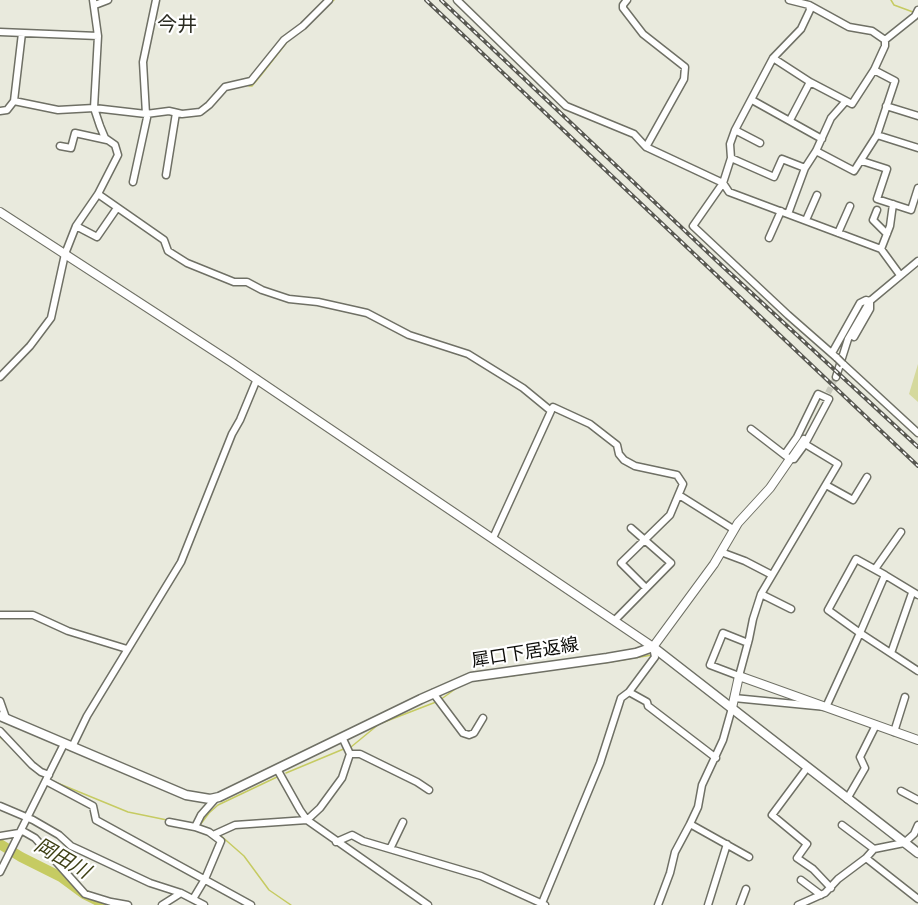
<!DOCTYPE html>
<html>
<head>
<meta charset="utf-8">
<style>
  body { margin:0 }
  canvas { display:block; background:#e9eadd }
</style>
</head>
<body>
<canvas width="918" height="905"></canvas>
<script>
const g = document.querySelector('canvas').getContext('2d');
g.lineJoin = 'round';
function paint(path, color) {
  g.fillStyle = color;
  g.fill(path, 'evenodd');
}
function shape(rows) {
  const path = new Path2D();
  for (const r of rows) {
    path.moveTo(r[0], r[1]);
    for (let i = 2; i < r.length; i += 2) path.lineTo(r[i], r[i + 1]);
  }
  return path;
}
function strokePath(path, color, width, dash) {
  g.strokeStyle = color;
  g.lineWidth = width;
  g.lineCap = dash ? 'butt' : 'round';
  g.setLineDash(dash || []);
  g.stroke(path);
}
function label(font, color, halo, rows, align = 'center') {
  g.font = font + ' "Work Sans","Noto Sans JP",sans-serif';
  g.lineWidth = 4.5;
  g.setLineDash([]);
  g.textBaseline = 'middle';
  g.strokeStyle = halo;
  g.fillStyle = color;
  for (const [text, x, y, turn = 0] of rows) {
    g.save();
    g.translate(x, y);
    g.rotate((+turn || 0) * Math.PI / 180);
    g.textAlign = isNaN(turn) ? turn : align;
    if (halo) g.strokeText(text, 0, 0);
    g.fillText(text, 0, 0);
    g.restore();
  }
}
paint(shape([
  [918,364,918,402,909,394]
]), '#d5d99d');
strokePath(shape([
  [891,0,894,5,913,12],
  [324,9,334,0],
  [249,86,252,86,262,74,287,42],
  [604,663,652,655],
  [503,677,525,674],
  [440,700,458,687],
  [0,737,8,744],
  [351,747,379,724,436,702],
  [286,773,346,748],
  [50,780,128,812,167,820],
  [200,825,209,813,218,805,277,777],
  [220,835,244,856,269,890,291,905]
]), '#c6cb62', 1.5);
strokePath(shape([
  [0,844,21,857,61,877,84,894,106,905]
]), '#c6cb62', 10);
strokePath(shape([
  [824,401,836,377]
]), '#c8c9bd', 6, [6, 3]);
const minor = shape([
  [457,0,566,106,634,134,646,147,723,183,729,192,881,249,900,275],
  [627,0,623,5,623,8,643,34,685,67,684,79,646,147],
  [789,0,809,5,849,27,872,31,885,40],
  [95,5,108,0],
  [809,5,810,10,801,29,773,58,735,130,730,144,731,158,723,183,693,226,788,315,837,358],
  [0,32,98,36],
  [773,58,810,82,852,104,874,70,885,46,885,40,915,16,918,10],
  [874,70,895,81,877,135],
  [752,100,822,139],
  [14,101,22,33],
  [886,106,918,116],
  [0,111,7,110,14,101,58,110,94,108,146,114,169,111,182,114,200,112,209,105,225,87,251,81,284,40,303,26,329,0],
  [146,114,143,62,156,0],
  [790,120,810,82],
  [735,130,760,143],
  [60,146,71,148,75,133,107,140],
  [816,151,854,171,877,135,918,148],
  [731,158,774,177,782,159,805,168],
  [862,161,887,169,877,199,911,210,918,188],
  [166,175,176,113],
  [133,182,148,113],
  [98,194,164,240,168,251,187,263,234,282,247,282,262,290,289,299,318,302,367,313,409,335,468,354,523,388,551,411,493,538],
  [877,210,873,220,887,234],
  [788,214,805,168,816,151,831,118,846,101],
  [806,220,817,195],
  [76,226,97,237,117,208],
  [838,233,850,206],
  [769,238,781,211],
  [881,249,890,226,893,204],
  [832,353,860,303,866,300,870,301,870,309,854,337],
  [843,364,918,433],
  [0,377,30,346,51,318,65,254,76,226,98,194,118,155,115,145,105,138,100,126,94,108,98,36,93,0],
  [836,377,848,339,870,301,918,261],
  [553,407,590,424,617,445,619,454,624,460,635,466,677,475,683,484,670,515,621,563,646,588],
  [751,429,786,456],
  [785,454,797,437,818,394,829,399,805,444,794,459,790,459],
  [791,458,804,439],
  [826,485,853,500,867,477],
  [679,495,733,529],
  [721,552,745,561,772,575],
  [875,569,901,532],
  [885,575,918,595],
  [761,594,791,609],
  [0,615,33,615,68,631,127,649],
  [615,620,671,563,631,528],
  [748,643,723,633,710,665,739,676,749,639,753,619,761,594,838,464,805,444],
  [891,653,912,593],
  [629,692,647,702,648,706,716,758],
  [433,693,463,733,469,735,474,733,483,718],
  [734,698,826,707,860,633,885,575,856,559,828,610,860,633,918,671],
  [0,701,6,718],
  [732,708,723,740,702,785,698,807,690,824,749,857],
  [0,731,32,765,41,772,49,775],
  [894,732,905,697],
  [72,747,87,716,181,562,232,434,240,420,257,379],
  [350,754,360,754,417,782,429,790],
  [807,768,772,815,807,844,797,858,813,869,831,888],
  [277,769,300,810,307,820,428,905],
  [46,781,93,806,96,820,251,905],
  [901,791,918,800],
  [847,799,865,768,860,757,876,725],
  [0,806,33,820,59,835,71,846,82,851,150,883,181,893,204,905],
  [169,822,195,827,209,832,221,841,205,879,193,899],
  [842,825,874,849],
  [195,827,201,815,216,798],
  [21,830,35,838,85,894,111,902,128,905],
  [213,835,235,825,307,820,320,808,342,778,350,754,342,737],
  [0,836,19,833],
  [336,842,352,835,363,841,481,876,545,905],
  [390,849,403,822],
  [866,858,918,899],
  [0,872,64,744],
  [801,880,821,895],
  [542,903,600,763,621,698,629,692,655,657,653,647],
  [162,905,181,893],
  [658,905,670,873,675,852,690,824],
  [708,905,727,844],
  [740,905,746,889],
  [798,905,825,893,838,879,866,858,874,849,904,843,914,834,918,825]
]);
const tertiary = shape([
  [0,212,231,362,653,647,714,564,738,523,770,488,790,459],
  [732,708,739,676,918,740]
]);
const secondary = shape([
  [0,716,186,795,210,799,219,797,421,699,471,677,607,658,636,653,653,647,918,853]
]);
strokePath(minor, '#6f7065', 9);
strokePath(tertiary, '#6f7065', 10);
strokePath(secondary, '#6f7065', 11);
strokePath(minor, '#fff', 6);
strokePath(tertiary, '#fff', 8);
strokePath(secondary, '#fff', 8);
const rail = shape([
  [426,0,918,466],
  [441,0,718,262,918,447]
]);
strokePath(rail, '#585851', 4);
strokePath(rail, '#fff', 1.5, [4.5]);
const minorBridge = shape([
  [837,358,843,364]
]);
strokePath(minorBridge, '#6f7065', 9, []);
strokePath(minorBridge, '#fff', 6);
label('18px', '#0c0c08', '#fff', [
  ["犀口下居返線",525,653,-9]
]);
label('20px', '#2b2c22', '#fff', [
  ["今井",177,25]
]);
label('italic 20px', '#3d3f13', '#fff', [
  ["岡田川",62,859,30]
]);
</script>
</body>
</html>
